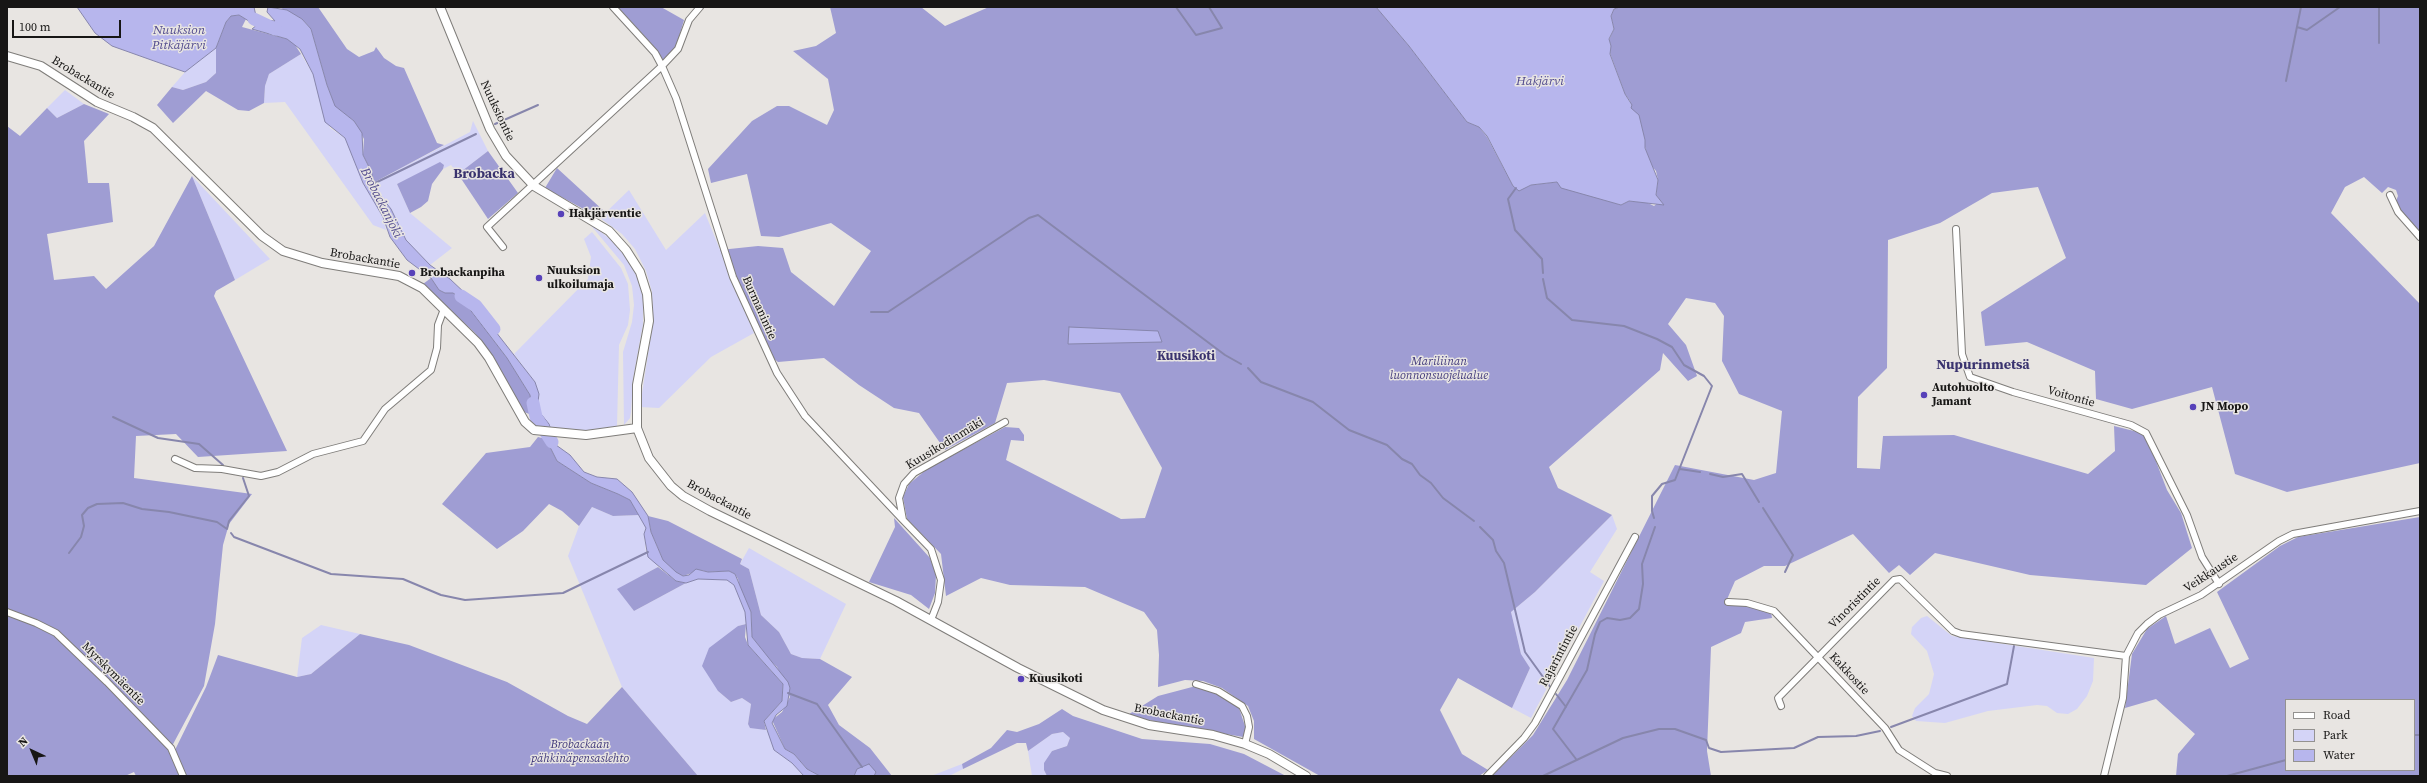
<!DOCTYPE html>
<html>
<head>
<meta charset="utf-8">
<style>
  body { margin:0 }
  #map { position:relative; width:2427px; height:783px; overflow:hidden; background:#e8e5e2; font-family:"Source Serif 4",serif }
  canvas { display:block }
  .frame { position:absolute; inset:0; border:8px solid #171615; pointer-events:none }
  .legend { position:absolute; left:2285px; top:699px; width:130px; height:72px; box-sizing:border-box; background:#e8e5e2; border:1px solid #949290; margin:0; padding:5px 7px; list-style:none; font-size:12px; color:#171615 }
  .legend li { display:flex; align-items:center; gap:8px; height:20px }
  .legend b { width:20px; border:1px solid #949290 }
  .north { position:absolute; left:12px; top:731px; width:40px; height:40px; -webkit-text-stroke:3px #e8e5e2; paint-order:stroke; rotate:316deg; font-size:11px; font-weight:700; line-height:16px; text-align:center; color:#171615 }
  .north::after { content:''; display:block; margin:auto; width:14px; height:18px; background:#171615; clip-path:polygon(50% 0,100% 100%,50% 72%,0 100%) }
  .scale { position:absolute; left:12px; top:20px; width:109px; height:18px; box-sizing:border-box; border:2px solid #171615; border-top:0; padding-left:5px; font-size:12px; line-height:14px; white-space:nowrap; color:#171615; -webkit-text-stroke:3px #e8e5e2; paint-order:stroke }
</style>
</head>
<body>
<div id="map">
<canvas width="2427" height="783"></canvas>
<div class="frame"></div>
<ul class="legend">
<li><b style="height:5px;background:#fff"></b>Road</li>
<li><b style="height:11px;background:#d4d4f7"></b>Park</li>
<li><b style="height:11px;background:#b7b6ed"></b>Water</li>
</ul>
<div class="north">N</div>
<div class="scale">100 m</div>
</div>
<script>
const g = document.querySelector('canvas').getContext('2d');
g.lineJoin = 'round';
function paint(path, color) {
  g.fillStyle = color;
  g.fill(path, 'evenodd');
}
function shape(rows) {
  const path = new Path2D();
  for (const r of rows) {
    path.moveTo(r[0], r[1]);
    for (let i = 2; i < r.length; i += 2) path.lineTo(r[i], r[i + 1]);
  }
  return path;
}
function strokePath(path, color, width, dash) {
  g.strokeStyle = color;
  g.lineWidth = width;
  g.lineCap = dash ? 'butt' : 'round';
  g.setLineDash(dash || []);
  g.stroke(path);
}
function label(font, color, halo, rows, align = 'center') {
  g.font = font + ' "Source Serif 4",serif';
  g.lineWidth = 3;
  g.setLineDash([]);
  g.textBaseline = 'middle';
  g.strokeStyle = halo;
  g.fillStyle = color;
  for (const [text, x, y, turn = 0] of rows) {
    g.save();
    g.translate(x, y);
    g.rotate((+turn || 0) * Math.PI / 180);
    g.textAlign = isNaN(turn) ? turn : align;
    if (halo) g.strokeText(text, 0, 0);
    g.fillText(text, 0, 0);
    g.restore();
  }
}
paint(shape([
  [216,48,216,73,206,82,183,90,172,87,185,72],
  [301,54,313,74,330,128,345,138,351,150,363,183,383,217,386,230,373,225,285,102,264,103,265,86,269,74],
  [65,90,84,104,57,118,47,108],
  [473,121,488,151,458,174,451,165,443,169,444,165,397,184,410,213,452,248,430,265,406,240,391,209,376,190,373,183,470,132],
  [192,176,270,259,235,280],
  [629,190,666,250,705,213,754,333,711,357,659,408,640,407,653,321,652,292,646,271,635,249,622,234,600,218],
  [588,222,614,242,628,259,638,278,643,295,643,324,633,379,631,412,630,418,624,425,623,352,632,322,634,305,632,286,624,265],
  [592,232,621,268,628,284,630,310,628,325,619,345,617,426,600,431,550,429,537,409,538,399,535,382,514,354,588,279,591,257,584,239],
  [592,507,613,516,639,515,646,528,644,534,646,552,658,567,618,589,634,611,686,583,698,579,728,580,734,585,745,612,746,624,738,626,718,691,731,702,742,698,751,704,748,724,750,727,766,730,770,734,774,750,792,763,804,776,698,776,622,687,568,556,579,526],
  [1612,515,1617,529,1590,572,1604,581,1531,718,1512,708,1530,668,1521,654,1511,612,1535,592],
  [749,548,846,604,820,659,802,658,791,654,779,632,761,615,749,569,740,564],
  [1927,616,1952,636,2094,658,2093,681,2087,696,2077,709,2068,714,2057,713,2047,706,2037,705,1988,711,1945,723,1916,721,1912,716,1915,708,1929,694,1934,674,1927,651,1911,634,1912,627,1921,618],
  [321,625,360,634,311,674,297,677,302,638],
  [1063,732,1070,738,1067,746,1052,751,1044,770,1047,776,1032,776,1028,751,1052,734],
  [962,764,963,769,949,776,931,776]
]), '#d4d4f7');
paint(shape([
  [279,7,318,7,347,49,359,57,374,51,376,47,384,58,396,66,404,68,437,143,444,145,373,183,371,171,363,155,364,139,354,121,335,107,327,85,311,29,302,19],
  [618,7,661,7,684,20,676,47,663,61,657,50],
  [830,7,921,7,945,26,989,7,1376,7,1409,46,1467,122,1479,127,1487,137,1513,186,1519,190,1531,185,1557,182,1621,205,1629,201,1646,202,1654,206,1660,201,1656,195,1658,180,1656,171,1650,164,1645,147,1645,140,1631,108,1630,101,1625,94,1610,53,1611,46,1609,40,1614,29,1611,16,1614,9,1620,7,2420,7,2420,233,2397,207,2396,201,2398,196,2396,190,2388,187,2382,193,2364,177,2345,187,2331,213,2420,304,2420,463,2287,492,2235,474,2212,387,2132,409,2096,399,2095,371,2027,342,1985,346,1981,312,2066,258,2038,187,1992,193,1940,223,1888,240,1887,368,1858,397,1857,468,1880,469,1883,436,1954,435,2088,474,2115,451,2114,426,2142,433,2149,443,2167,490,2181,513,2192,548,2146,585,2030,575,1935,553,1910,575,1899,565,1889,573,1853,534,1785,566,1764,566,1735,581,1725,604,1750,607,1771,612,1772,618,1745,622,1741,633,1711,647,1707,751,1711,776,1492,776,1533,735,1567,680,1675,465,1754,480,1776,473,1782,411,1739,394,1722,361,1724,316,1715,303,1686,298,1668,324,1686,345,1697,376,1688,381,1663,353,1660,370,1549,467,1558,488,1612,515,1535,592,1511,612,1521,654,1530,668,1512,708,1458,678,1440,710,1462,754,1488,770,1479,776,1320,776,1254,739,1254,721,1248,706,1222,688,1203,681,1185,680,1158,687,1159,655,1157,630,1144,612,1085,587,1010,585,981,578,946,596,941,554,907,519,903,497,909,484,927,469,1005,427,1019,428,1024,435,1024,441,1011,440,1006,460,1121,519,1145,518,1162,468,1120,393,1044,380,1007,383,995,423,945,450,919,413,894,408,859,385,824,358,778,362,763,350,720,250,758,246,783,248,791,272,834,306,871,251,831,223,779,237,761,236,747,174,711,183,708,169,752,121,777,106,789,106,827,125,834,110,828,79,793,51,816,46,836,33],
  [239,15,246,19,242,27,287,39,293,42,301,54,269,74,265,86,264,103,249,111,238,110,206,91,173,123,157,105,172,87,183,90,206,82,216,73,216,48,226,22,231,16],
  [84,104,109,114,84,141,88,183,109,183,113,222,47,234,54,280,94,276,106,289,154,246,192,176,235,280,216,291,214,296,287,451,198,457,176,434,136,436,134,478,252,494,229,524,223,545,215,624,204,686,171,748,174,752,206,687,218,655,297,677,311,674,360,634,409,645,507,682,568,716,587,724,622,687,698,776,136,776,134,772,125,776,7,776,7,126,20,136,47,108,57,118],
  [488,151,518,193,488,219,458,174],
  [440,162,444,165,443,169,432,184,428,201,421,207,410,213,397,184],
  [557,168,605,212,600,218,545,188],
  [431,278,439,290,445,293,453,293,462,299,507,358,530,395,532,415,524,412,493,357,475,333,423,284],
  [538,437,546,439,557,461,591,483,618,494,630,500,639,515,613,516,592,507,579,526,562,511,549,504,523,531,497,549,442,504,486,453,530,447],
  [648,516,668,521,742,559,740,564,749,569,761,615,779,632,791,654,802,658,820,659,852,677,828,705,839,725,870,748,892,776,820,776,807,769,794,754,785,749,772,720,782,712,790,697,777,667,768,659,752,637,751,612,740,589,738,579,735,574,729,571,708,572,701,570,683,576,676,573,663,560,651,532],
  [2420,517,2420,776,2176,776,2178,754,2195,734,2156,699,2125,708,2132,654,2147,629,2166,616,2175,644,2210,628,2230,668,2249,659,2217,592,2280,546,2298,537],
  [2286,700,2414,700,2414,770,2286,770],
  [894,518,930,558,936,575,935,593,929,609,911,595,869,582,895,527],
  [658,567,676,581,686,583,634,611,617,589],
  [746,624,745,637,748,645,783,684,782,701,764,721,766,730,750,728,748,724,751,704,742,698,731,702,718,691,702,666,709,648,738,626],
  [1196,686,1216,693,1239,708,1246,729,1243,737,1126,716,1158,696],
  [1062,709,1073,716,1142,739,1210,744,1244,754,1286,776,1047,776,1044,770,1044,763,1052,751,1067,746,1070,738,1063,732,1052,734,1028,751,1026,743,1017,743,963,769,962,764,991,748,1007,730,1017,732,1039,724]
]), '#9f9dd3');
const water = shape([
  [77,7,254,7,256,16,252,23,239,15,231,16,226,22,216,48,185,72,112,46,95,33,77,7],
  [268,7,287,10,302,19,311,29,327,85,335,106,354,121,362,133,363,155,371,171,376,190,391,209,406,240,430,265,450,279,467,295,535,382,539,394,537,409,549,424,556,445,570,455,584,472,597,477,617,479,632,492,648,516,651,532,663,560,676,572,683,576,689,575,696,569,708,572,729,571,735,574,751,612,752,637,788,682,790,688,787,706,776,715,772,723,785,749,794,754,807,769,820,776,804,776,792,763,774,750,764,721,782,701,783,684,748,645,745,612,734,585,727,580,698,579,686,583,676,581,648,557,644,534,646,528,630,500,618,494,591,483,557,461,546,439,544,423,532,415,530,395,507,358,462,299,453,293,445,293,439,290,431,278,407,260,390,237,383,217,363,183,345,138,325,122,313,74,300,49,287,39,252,29,263,20,275,21,267,12,268,7],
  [1376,7,1620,7,1614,9,1611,16,1614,29,1609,39,1611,46,1610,54,1625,94,1632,105,1631,108,1639,115,1645,140,1645,148,1658,180,1656,195,1664,205,1629,201,1621,205,1561,188,1557,182,1531,185,1519,191,1513,186,1487,136,1479,127,1467,122,1409,46,1376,7],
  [1069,327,1158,331,1162,342,1068,344,1069,327],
  [869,764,876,772,874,776,854,776,857,769,869,764]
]);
paint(water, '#b7b6ed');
strokePath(water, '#8786ac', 1);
strokePath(shape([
  [1176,7,1196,35,1222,28,1209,7],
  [2379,7,2379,43],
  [2297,27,2307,30,2340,7],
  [2286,81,2301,7],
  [495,124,538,105],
  [371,185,476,134],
  [1516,188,1508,199,1515,230,1542,259,1543,273],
  [1543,279,1547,298,1572,320,1624,326,1657,339,1672,347,1684,365,1704,376,1712,386,1675,480,1662,484,1652,496,1652,511,1654,518],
  [871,312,888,312,1029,218,1038,215,1225,355,1241,364],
  [1248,368,1261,382,1313,402,1349,430,1387,445,1402,459,1412,464,1420,475,1431,483,1443,498,1474,521],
  [113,417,158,438,199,444,223,465],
  [1680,469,1700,472],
  [1710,474,1723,477,1742,474,1759,502],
  [1763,508,1793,555,1785,572],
  [1480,527,1493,540,1496,551,1504,563,1525,652,1551,688],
  [227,529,229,521,249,496,243,478],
  [231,533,234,537,331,574,403,579,441,595,465,600,563,593,648,552],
  [69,553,81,537,84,526,82,515,88,508,97,504,123,503,142,509,169,512,217,522,227,529],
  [788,693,817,704,862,767],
  [1556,694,1566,707],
  [1891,727,2007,684,2014,646],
  [2414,735,2420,735],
  [1576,759,1553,729,1587,670,1595,634,1600,622,1607,618,1620,620,1630,618,1639,609,1643,584,1642,564,1655,527],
  [1543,776,1623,738,1659,729,1675,729,1706,740,1709,748,1721,752,1794,748,1818,737,1856,736,1880,731],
  [2227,776,2286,760]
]), '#8786ac', 2);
strokePath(shape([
  [254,19,275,29],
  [461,296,476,306,494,329],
  [533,403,536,417,552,442]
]), '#b7b6ed', 13);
const minor = shape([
  [613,7,655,53,662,66,676,98,733,277,777,373,805,416,903,520],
  [2390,195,2398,212,2420,237],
  [1956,229,1962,354,1970,377,2013,392,2131,425,2146,433,2187,515,2202,557,2219,584],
  [503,247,487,227,662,66,678,49,689,20,700,7],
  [175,459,195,468,222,469,261,476,278,472,313,454,363,441,385,409,431,370,437,348,438,325,444,309],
  [1728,602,1747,603,1774,611,1885,728,1899,750,1935,773,1947,776],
  [7,612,36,623,56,633,107,682,171,748,183,776],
  [931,620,938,602,941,580,931,549,903,520,899,498,904,484,914,473,1005,422],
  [1196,684,1218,691,1242,706,1247,716,1249,727,1245,744],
  [1781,706,1778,698,1894,580,1900,579,1953,631,1961,634,2126,656],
  [1487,776,1524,738,1535,723,1635,537],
  [2104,776,2123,698,2126,656,2138,633,2147,624,2159,615,2201,595,2279,541,2293,534,2420,511]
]);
const tertiary = shape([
  [440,7,490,129,506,156,534,186,609,231,626,250,640,272,647,294,649,321,637,385,637,428,649,458,671,486,683,496,710,511,896,601,1018,668,1103,710,1149,725,1213,735,1245,744,1269,754,1306,776],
  [7,56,41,66,97,102,133,117,153,128,262,236,283,251,322,263,399,276,422,288,478,343,489,358,525,422,534,430,586,435,637,428]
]);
strokePath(minor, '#7f7d7a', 8);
strokePath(tertiary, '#7f7d7a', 10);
strokePath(minor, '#fff', 6);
strokePath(tertiary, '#fff', 8);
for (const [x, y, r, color] of [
  [561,214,4,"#5741b9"],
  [412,273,4,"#5741b9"],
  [539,278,4,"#5741b9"],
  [1924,395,4,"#5741b9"],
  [2193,407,4,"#5741b9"],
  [1021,679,4,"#5741b9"]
]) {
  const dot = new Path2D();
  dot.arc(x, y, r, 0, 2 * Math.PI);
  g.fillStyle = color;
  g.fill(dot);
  strokePath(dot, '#e8e5e2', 1.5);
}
label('12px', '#171615', '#e8e5e2', [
  ["Brobackantie",83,78,31],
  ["Nuuksiontie",497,111,65],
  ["Brobackantie",365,259,10],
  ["Burmanintie",759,308,66],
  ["Voitontie",2071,397,16],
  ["Kuusikodinmäki",945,444,-31],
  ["Brobackantie",719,500,28],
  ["Veikkaustie",2211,573,-33],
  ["Vinoristintie",1855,603,-45],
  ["Rajarintintie",1559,656,-62],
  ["Myrskymäentie",113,674,45],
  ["Kakkostie",1849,674,47],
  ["Brobackantie",1169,715,11]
]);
label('bold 12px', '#171615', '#e8e5e2', [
  ["Hakjärventie",569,214],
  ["Nuuksion",547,271],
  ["ulkoilumaja",547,285],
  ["Brobackanpiha",420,273],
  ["Autohuolto",1932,388],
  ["Jamant",1932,402],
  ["JN Mopo",2201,407],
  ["Kuusikoti",1029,679]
], 'left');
label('italic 12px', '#423a7c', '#e8e5e2', [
  ["Mariliinan",1439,362],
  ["luonnonsuojelualue",1439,376],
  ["Brobackaån",580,745],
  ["pähkinäpensaslehto",580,759]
]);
label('italic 13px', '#514a8e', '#e8e5e2', [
  ["Nuuksion",179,31],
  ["Pitkäjärvi",179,46],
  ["Hakjärvi",1540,82],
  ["Brobackanjoki",381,203,63]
]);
label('bold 13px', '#3a336f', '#e8e5e2', [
  ["Kuusikoti",1186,357]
]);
label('bold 14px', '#3a336f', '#e8e5e2', [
  ["Brobacka",484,174],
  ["Nupurinmetsä",1983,365]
]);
</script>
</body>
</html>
